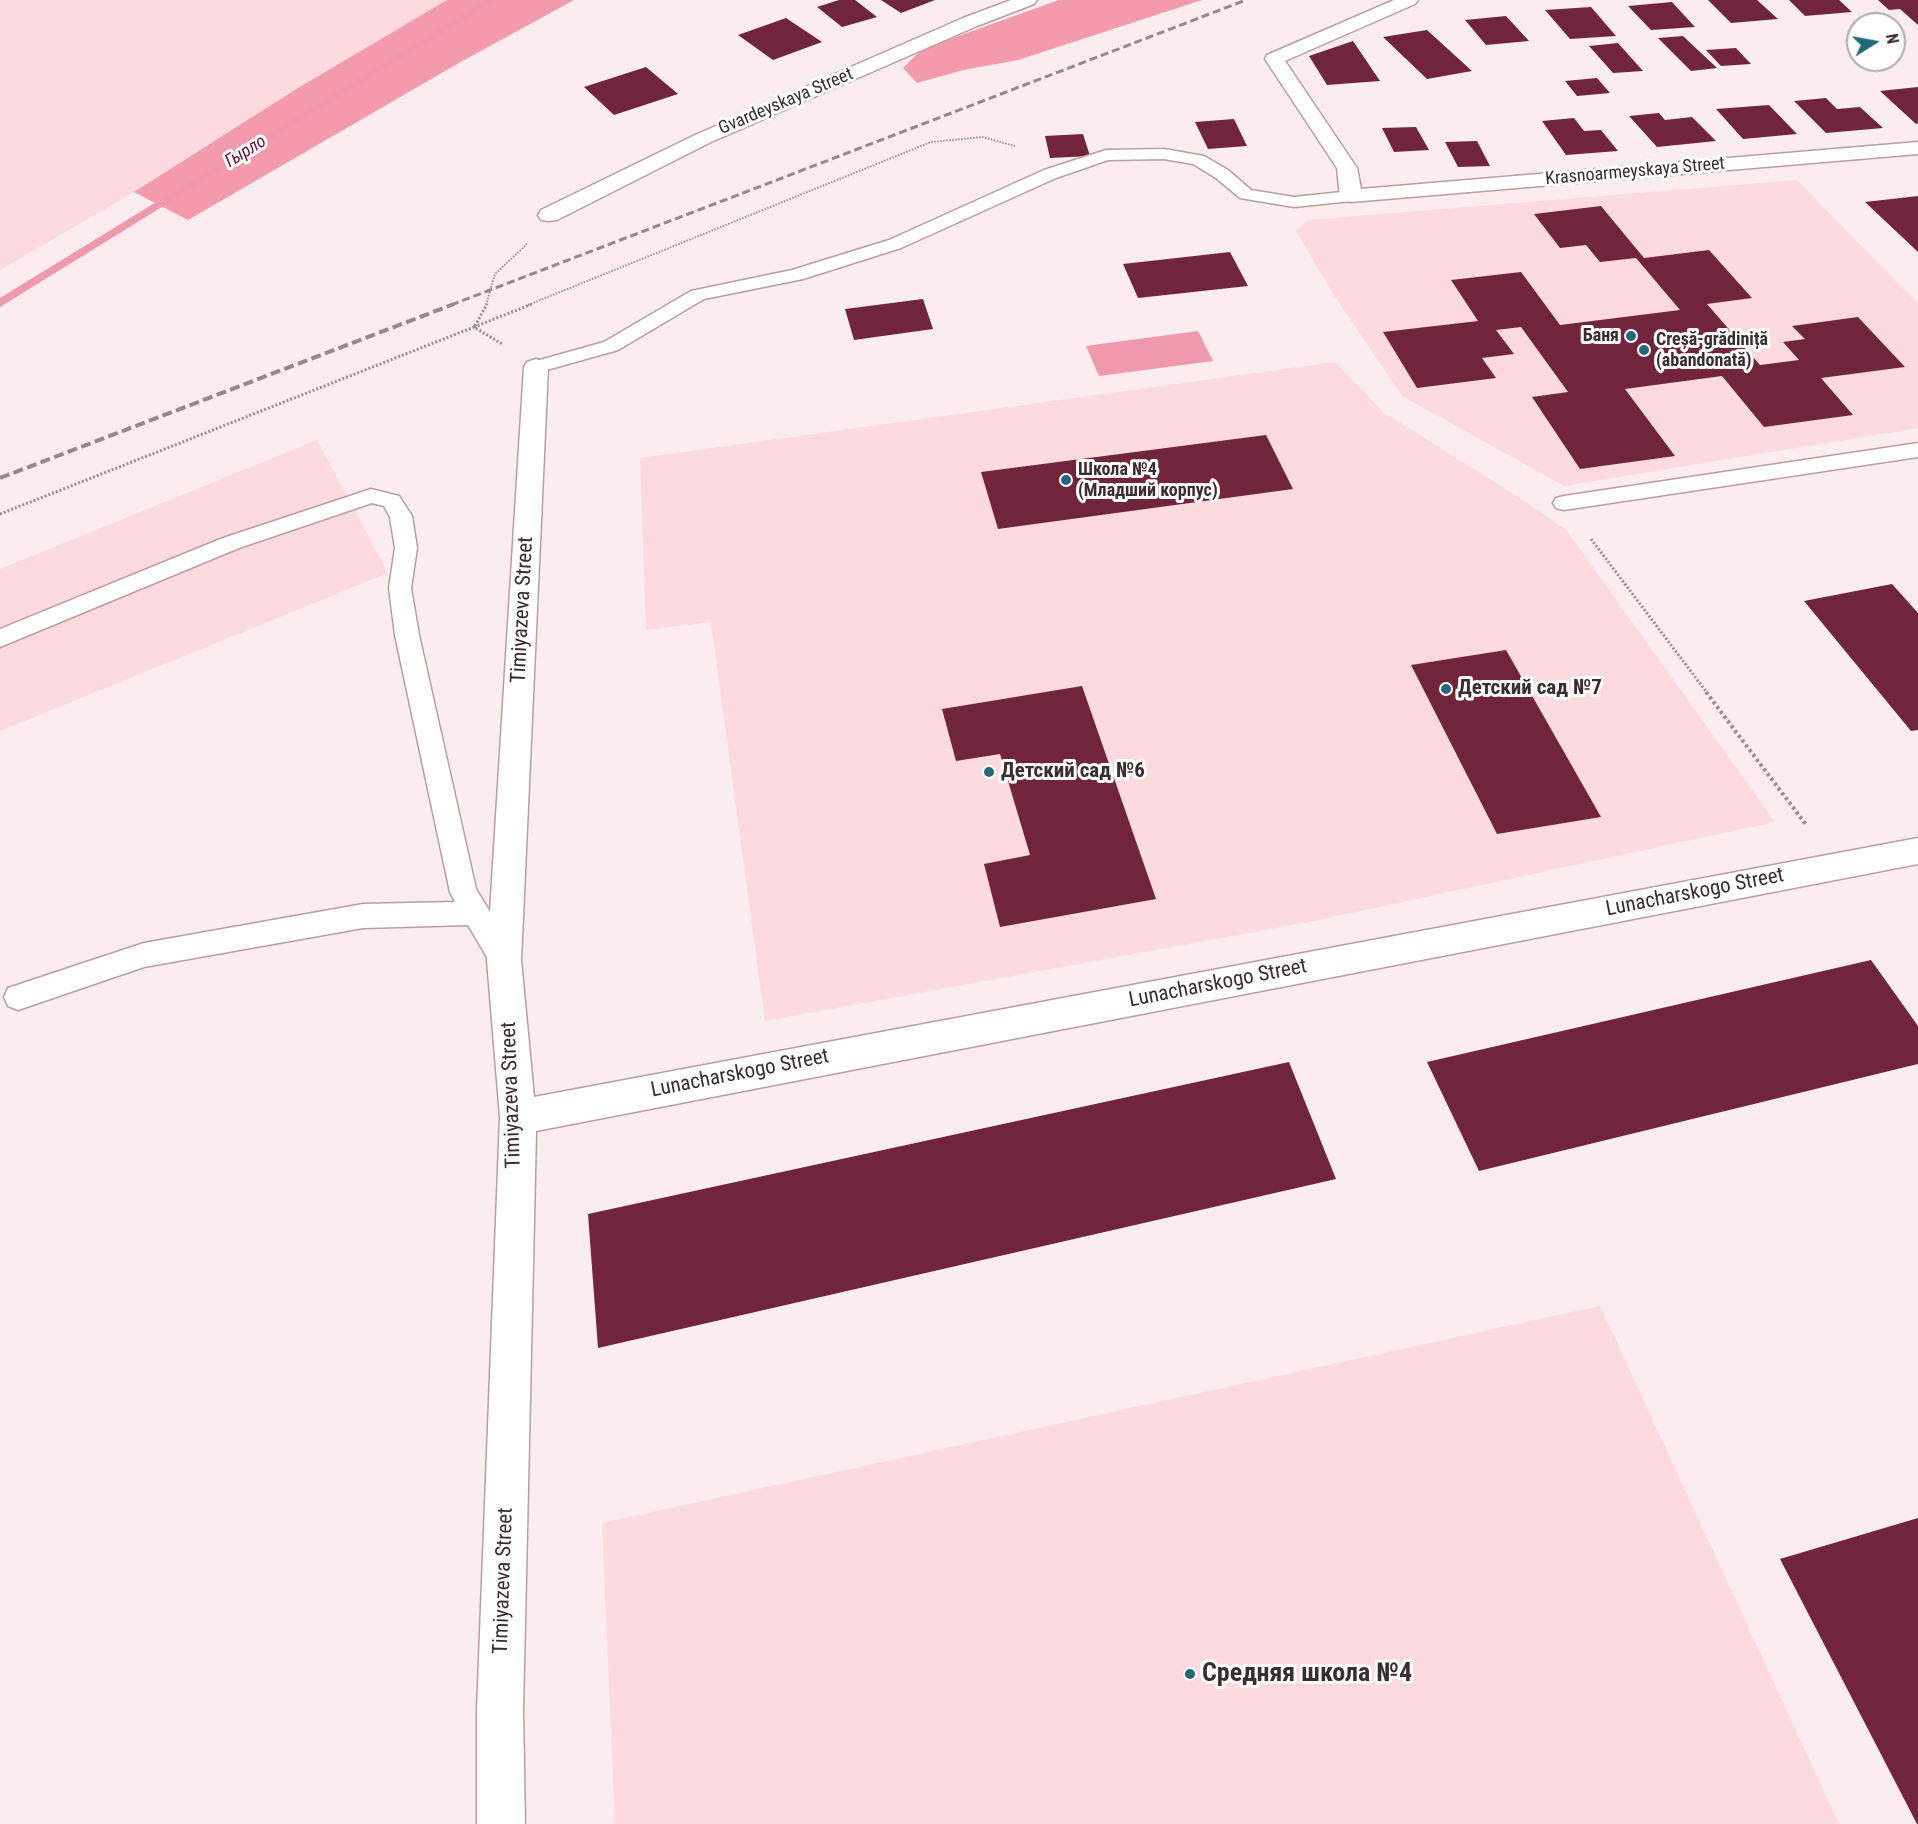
<!DOCTYPE html>
<html>
<head>
<meta charset="utf-8">
<style>
  body { margin:0 }
  #map { position:relative; width:1918px; height:1824px; overflow:hidden; background:#fbecef; font-family:"Roboto Condensed",sans-serif }
  canvas { display:block }
  .north { position:absolute; left:1846px; top:12px; width:60px; height:60px; box-sizing:border-box; background:#fefefe; border:2px solid #b0aaac; border-radius:50%; rotate:79deg; font-size:16px; font-weight:700; line-height:24px; text-align:center; color:#3a2d30 }
  .north::after { content:''; display:block; margin:auto; width:21px; height:27px; background:#236878; clip-path:polygon(50% 0,100% 100%,50% 72%,0 100%) }
</style>
</head>
<body>
<div id="map">
<canvas width="1918" height="1824"></canvas>
<div class="north">N</div>
</div>
<script>
const g = document.querySelector('canvas').getContext('2d');
g.lineJoin = 'round';
function paint(path, color) {
  g.fillStyle = color;
  g.fill(path, 'evenodd');
}
function shape(rows) {
  const path = new Path2D();
  for (const r of rows) {
    path.moveTo(r[0], r[1]);
    for (let i = 2; i < r.length; i += 2) path.lineTo(r[i], r[i + 1]);
  }
  return path;
}
function strokePath(path, color, width, dash) {
  g.strokeStyle = color;
  g.lineWidth = width;
  g.lineCap = dash ? 'butt' : 'round';
  g.setLineDash(dash || []);
  g.stroke(path);
}
function label(font, color, halo, rows, align = 'center') {
  g.font = font + ' "Roboto Condensed",sans-serif';
  g.lineWidth = 6;
  g.setLineDash([]);
  g.textBaseline = 'middle';
  g.strokeStyle = halo;
  g.fillStyle = color;
  for (const [text, x, y, turn = 0] of rows) {
    g.save();
    g.translate(x, y);
    g.rotate((+turn || 0) * Math.PI / 180);
    g.textAlign = isNaN(turn) ? turn : align;
    if (halo) g.strokeText(text, 0, 0);
    g.fillText(text, 0, 0);
    g.restore();
  }
}
paint(shape([
  [0,0,447,0,298,88,134,192,0,270],
  [1797,180,1918,304,1918,428,1564,486,1402,396,1333,294,1296,231,1308,220],
  [1335,362,1383,412,1526,502,1567,531,1775,822,1309,922,765,1021,711,622,646,630,640,458],
  [317,440,388,573,0,731,0,569],
  [1600,1306,1839,1824,615,1824,602,1523]
]), '#fcdae0');
paint(shape([
  [447,0,574,0,457,64,188,220,134,192,298,88],
  [1059,0,1202,0,1018,60,963,70,917,83,903,68,922,49]
]), '#f39aad');
paint(shape([
  [1198,331,1213,361,1099,376,1086,346]
]), '#f199ac');
paint(shape([
  [485,0,497,0,0,307,0,298,485,0]
]), '#f199ac');
paint(shape([
  [839,0,855,0,877,17,842,27,817,7],
  [881,0,935,0,901,13],
  [1708,0,1757,0,1778,19,1731,23],
  [1789,0,1839,0,1852,12,1805,16],
  [1878,0,1918,0,1918,25,1900,9,1889,10],
  [1672,2,1695,27,1651,30,1628,6],
  [1591,7,1616,36,1570,39,1545,10],
  [1506,16,1529,41,1486,45,1465,20],
  [786,18,822,42,773,60,738,35],
  [1427,30,1472,71,1427,79,1383,37],
  [1683,36,1717,68,1691,71,1658,38],
  [1353,41,1380,81,1327,85,1309,56],
  [1618,43,1643,71,1613,73,1589,46],
  [1736,48,1751,64,1721,66,1706,50],
  [646,67,678,94,614,115,584,87],
  [1597,78,1610,93,1577,96,1565,81],
  [1918,87,1918,123,1916,124,1880,91],
  [1826,98,1837,109,1860,107,1883,128,1826,133,1794,101],
  [1769,105,1797,134,1743,139,1716,109],
  [1659,113,1665,120,1692,117,1716,141,1657,147,1629,116],
  [1574,118,1584,131,1601,130,1618,151,1566,155,1542,121],
  [1234,119,1247,146,1208,149,1195,122],
  [1416,127,1429,150,1394,152,1382,128],
  [1083,134,1090,156,1050,158,1045,136],
  [1477,141,1490,166,1458,167,1445,142],
  [1918,196,1918,252,1865,202],
  [1601,206,1644,258,1709,250,1752,298,1707,304,1760,365,1799,360,1783,342,1805,339,1792,326,1858,317,1905,367,1821,378,1853,415,1764,427,1722,376,1625,389,1675,456,1580,469,1532,397,1568,392,1521,327,1496,330,1514,354,1482,358,1496,378,1417,388,1383,332,1478,321,1451,280,1521,272,1560,325,1680,310,1636,258,1600,262,1586,245,1560,248,1534,214],
  [1230,252,1248,286,1138,298,1123,264],
  [923,299,933,329,854,340,845,309],
  [1266,435,1293,489,998,529,981,472],
  [1892,584,1918,613,1918,730,1911,731,1804,601],
  [1506,650,1601,817,1497,834,1411,665],
  [1082,686,1156,899,1000,927,984,864,1030,855,1000,754,956,761,942,709],
  [1871,960,1918,1026,1918,1064,1479,1171,1427,1062],
  [1289,1062,1336,1179,598,1348,588,1214],
  [1918,1518,1918,1824,1917,1824,1780,1559]
]), '#70253b');
const service = shape([
  [1164,149,1204,156,1228,170,1251,190,1294,197,1351,191,1357,192,1360,196,1357,200,1351,201,1294,207,1240,198,1216,178,1193,164,1164,159,1108,160,1056,178,901,248,803,279,704,299,618,350,536,373,529,371,526,367,529,363,604,342,691,291,792,270,889,240,1044,170,1106,150,1164,149],
  [1918,443,1918,457,1564,510,1556,508,1553,503,1556,498,1564,496,1918,443],
  [371,489,399,496,412,516,417,548,411,588,419,635,476,889,514,951,518,960,514,969,504,972,494,969,468,925,363,928,144,967,18,1010,8,1006,4,997,8,988,144,943,363,904,455,902,450,892,395,635,389,588,395,548,390,517,384,506,372,503,239,548,0,647,0,629,223,538,371,489]
]);
const minor = shape([
  [1011,0,1037,0,1034,4,977,26,709,143,557,220,549,221,541,220,538,215,541,210,695,135,963,18,1011,0],
  [1394,0,1418,0,1415,4,1285,61,1357,168,1361,189,1918,142,1918,154,1351,202,1343,201,1340,196,1337,168,1265,59,1267,55,1394,0],
  [536,359,545,362,548,367,521,960,534,1097,1918,838,1918,864,536,1131,523,1710,525,1824,477,1824,477,1710,500,1117,487,960,524,367,527,362,536,359]
]);
strokePath(service, '#bc9ca2', 3);
strokePath(minor, '#bc9ca2', 3);
strokePath(shape([
  [486,305,495,274,527,244],
  [528,305,931,142,982,137,1015,146]
]), '#9a8c8f', 2, [1.5, 1.5]);
strokePath(shape([
  [475,326,487,304],
  [474,327,532,304],
  [0,514,474,327,502,344],
  [1591,539,1708,694]
]), '#9a8c8f', 3, [2, 2]);
strokePath(shape([
  [1706,692,1807,826]
]), '#9a8c8f', 4, [3, 3]);
paint(service, '#fff');
paint(minor, '#fff');
strokePath(shape([
  [451,305,1246,0]
]), '#95878a', 3, [8, 4]);
strokePath(shape([
  [0,478,454,304]
]), '#95878a', 4, [10, 4.5]);
for (const [x, y, r, color] of [
  [1631,336,6,"#236878"],
  [1644,350,6,"#236878"],
  [1066,480,6,"#236878"],
  [1446,689,6,"#236878"],
  [989,772,6,"#236878"],
  [1190,1674,6,"#236878"]
]) {
  const dot = new Path2D();
  dot.arc(x, y, r, 0, 2 * Math.PI);
  g.fillStyle = color;
  g.fill(dot);
  strokePath(dot, '#fefefe', 2);
}
label('18px', '#3a2d30', '#fefefe', [
  ["Gvardeyskaya Street",786,102,-23],
  ["Krasnoarmeyskaya Street",1635,172,-5]
]);
label('italic 18px', '#730832', '#fefefe', [
  ["Гырло",246,152,-32]
]);
label('bold 18px', '#3a2d30', '#fefefe', [
  ["Баня",1619,336,"right"],
  ["Creșă-grădiniță",1656,340],
  ["(abandonată)",1656,361],
  ["Школа №4",1078,470],
  ["(Младший корпус)",1078,491]
], 'left');
label('21px', '#3a2d30', '#fefefe', [
  ["Timiyazeva Street",523,610,-87],
  ["Lunacharskogo Street",1695,893,-11],
  ["Lunacharskogo Street",1218,984,-11],
  ["Lunacharskogo Street",740,1074,-11],
  ["Timiyazeva Street",512,1095,-92],
  ["Timiyazeva Street",504,1581,-88]
]);
label('bold 21px', '#3a2d30', '#fefefe', [
  ["Детский сад №7",1458,689],
  ["Детский сад №6",1001,772]
], 'left');
label('bold 26px', '#3a2d30', '#fefefe', [
  ["Средняя школа №4",1202,1674]
], 'left');
</script>
</body>
</html>
